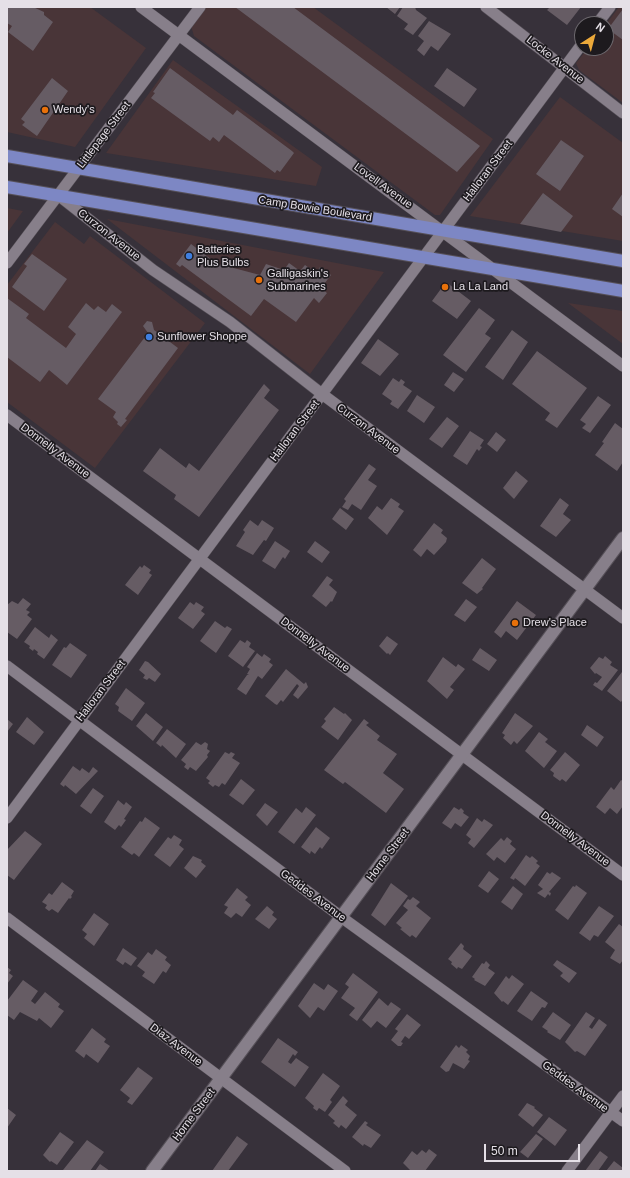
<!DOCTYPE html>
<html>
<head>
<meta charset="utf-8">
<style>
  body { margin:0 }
  #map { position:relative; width:630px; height:1178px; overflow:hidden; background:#37313a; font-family:Arial,sans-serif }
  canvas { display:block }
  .frame { position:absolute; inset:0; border:8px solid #e5e0e7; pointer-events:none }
  .north { position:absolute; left:574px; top:16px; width:40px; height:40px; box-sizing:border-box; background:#1d1a1e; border:1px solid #6d696e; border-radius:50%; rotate:36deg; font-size:11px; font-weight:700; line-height:16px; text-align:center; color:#e5e0e7 }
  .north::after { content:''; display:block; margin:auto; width:14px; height:18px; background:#eca93a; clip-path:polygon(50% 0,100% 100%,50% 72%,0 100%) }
  .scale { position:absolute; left:484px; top:1144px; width:96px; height:18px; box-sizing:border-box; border:2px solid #e5e0e7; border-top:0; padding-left:5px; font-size:12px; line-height:14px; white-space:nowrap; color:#e5e0e7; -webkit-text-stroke:3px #1d1a1e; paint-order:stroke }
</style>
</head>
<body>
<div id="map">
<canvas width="630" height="1178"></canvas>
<div class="frame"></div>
<div class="north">N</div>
<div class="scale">50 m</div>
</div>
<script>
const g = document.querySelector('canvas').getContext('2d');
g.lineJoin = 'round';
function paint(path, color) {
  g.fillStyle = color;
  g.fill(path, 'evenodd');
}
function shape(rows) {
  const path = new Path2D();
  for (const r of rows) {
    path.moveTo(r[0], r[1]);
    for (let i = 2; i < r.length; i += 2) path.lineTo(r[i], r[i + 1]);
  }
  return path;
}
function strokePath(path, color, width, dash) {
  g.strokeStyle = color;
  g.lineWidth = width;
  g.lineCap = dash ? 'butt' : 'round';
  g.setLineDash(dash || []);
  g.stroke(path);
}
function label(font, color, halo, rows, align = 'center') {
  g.font = font + ' Arial,sans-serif';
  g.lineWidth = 3.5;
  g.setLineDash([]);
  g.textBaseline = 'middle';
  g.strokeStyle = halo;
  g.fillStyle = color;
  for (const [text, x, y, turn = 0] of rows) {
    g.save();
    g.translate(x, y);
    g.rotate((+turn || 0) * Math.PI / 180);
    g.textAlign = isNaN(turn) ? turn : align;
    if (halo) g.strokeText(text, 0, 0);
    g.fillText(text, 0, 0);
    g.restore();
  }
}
paint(shape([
  [7,7,90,7,146,48,75,147,7,132],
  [206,7,313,7,493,139,440,215,435,215,194,36,191,26],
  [619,7,623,7,623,103,579,70,576,63,588,48,606,48,606,24],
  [173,60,322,167,316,186,106,153],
  [560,97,623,143,623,241,470,216],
  [7,208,23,211,7,233],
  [107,219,373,270,384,272,310,374],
  [55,222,84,244,90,236,205,323,95,468,7,402,7,285],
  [568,303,623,311,623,344]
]), '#493538');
paint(shape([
  [7,7,33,7,44,12,44,15,53,22,33,51,8,32,12,26,7,23],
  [235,7,293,7,480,146,457,172],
  [386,7,400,7,395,14],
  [403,7,415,7,416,10,427,18,413,35,404,29,408,24,397,16],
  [550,7,581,7,567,25,547,10],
  [623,9,623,40,608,29],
  [429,21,451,34,438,51,431,46,424,56,417,50,424,41,418,36],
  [170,68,233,115,237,110,292,151,294,153,280,172,277,170,275,173,224,135,219,142,213,137,210,141,151,98,155,93,153,92],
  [447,68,477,89,464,107,434,86],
  [52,78,68,91,37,136,22,125,25,122,21,119],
  [561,140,584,156,560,191,536,174],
  [543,193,573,216,561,232,520,224],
  [623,193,623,217,612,209],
  [191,244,212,260,211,262,260,275,266,264,284,270,289,263,300,271,305,265,316,273,320,267,331,275,321,288,327,293,319,303,314,298,296,322,264,299,251,316,182,265,180,267,176,264],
  [32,254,67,279,44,311,12,287,27,266,24,264],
  [446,282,471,301,457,319,432,301],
  [7,298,29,314,26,318,66,348,76,334,68,327,86,303,94,310,98,306,106,312,112,304,122,312,67,385,49,370,40,382,7,357],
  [479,308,495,320,485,334,491,338,466,372,443,355],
  [147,321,152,322,154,330,178,348,125,419,127,420,121,427,117,424,118,422,113,417,116,412,98,399,148,333,143,326],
  [512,330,528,342,503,380,485,367],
  [378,339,399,354,380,376,361,363],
  [537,351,587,388,557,428,545,420,550,413,512,384],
  [453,372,464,379,454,392,444,385],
  [393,378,399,382,401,379,405,382,403,385,412,391,398,409,390,404,392,401,382,394],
  [264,384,270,390,264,398,279,410,199,517,174,499,176,495,143,471,160,448,186,468,189,463,199,471],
  [417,395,435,407,424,423,407,411],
  [598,396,611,405,590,433,582,428,586,424,580,420],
  [447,417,459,426,442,448,429,439],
  [615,423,623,429,623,462,617,471,595,455,604,443,602,442],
  [470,431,484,440,480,446,482,447,479,451,477,449,467,465,453,456],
  [496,432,506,440,497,452,487,444],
  [369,464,376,469,368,480,377,486,361,510,352,504,348,510,342,507,346,501,344,499],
  [516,471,528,481,514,499,503,488],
  [391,498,400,504,398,507,404,511,387,535,368,518,377,506,382,510],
  [560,498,569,505,563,514,571,520,556,537,540,526],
  [340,508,354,519,346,530,332,519],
  [250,520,258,526,262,520,274,528,266,541,264,540,253,555,236,546,245,532,243,530],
  [434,523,443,530,441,533,447,538,446,542,434,555,427,549,421,557,413,550],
  [275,541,290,551,285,559,283,557,275,569,262,561],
  [315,541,330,552,322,563,307,552],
  [482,558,496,569,482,588,483,589,477,594,462,583],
  [144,565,151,570,149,573,152,575,138,595,125,585,140,566,142,568],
  [327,576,333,580,329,585,337,592,332,602,331,601,326,607,312,596],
  [23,598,31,604,26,610,30,612,27,615,32,619,17,639,7,632,7,605,12,601,18,604],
  [466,599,477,607,465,622,454,615],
  [517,601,536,615,517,640,506,631,501,638,494,632],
  [190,602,194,605,196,602,204,607,201,611,205,614,193,629,178,618],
  [215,621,225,628,227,626,232,629,216,653,200,641],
  [35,627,49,638,51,634,58,640,44,659,37,654,38,652,34,649,33,651,29,648,30,646,24,642],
  [387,636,398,644,390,655,388,653,387,654,379,646],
  [240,640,245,643,247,640,251,643,249,647,255,651,243,667,228,656],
  [70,643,87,655,71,678,52,665,64,647,66,648],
  [480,648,497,660,489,671,472,660],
  [257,653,262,657,264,654,271,659,269,662,273,665,262,679,258,676,246,695,237,689,247,675,249,675,247,674,250,669,247,667],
  [605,656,612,662,610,665,618,670,602,691,593,685,595,682,597,683,602,677,596,673,595,674,590,668,599,657,603,659],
  [443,657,456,667,458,664,465,669,450,687,454,690,447,699,427,681],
  [145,661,148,662,161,674,155,682,149,678,147,680,143,678,145,675,139,670],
  [286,669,304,684,306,682,308,687,298,699,293,695,299,686,297,684,283,702,281,700,277,705,275,704,265,696],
  [622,672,623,699,621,702,607,691],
  [126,688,145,703,132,721,118,711,119,707,115,704],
  [334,707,344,714,345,713,352,720,338,740,321,727,326,721,324,719],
  [146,713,163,727,153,741,136,726],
  [515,713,533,726,517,744,514,741,511,745,503,738,505,735,502,733],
  [27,717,44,732,34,745,16,732],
  [7,719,13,724,7,732],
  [364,719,369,723,366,725,380,736,377,740,397,754,383,773,404,789,386,813,345,782,343,784,324,770],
  [587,725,604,737,597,747,581,735],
  [167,729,186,744,176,758,162,745,161,747,156,743],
  [539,732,548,739,545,742,557,751,544,768,525,751],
  [196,742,201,745,205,742,208,744,207,749,210,751,207,755,208,757,196,771,190,767,188,770,184,767,186,764,181,760],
  [225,752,229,754,231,752,235,754,232,758,240,763,225,785,222,783,219,787,215,785,213,787,208,783,210,781,206,778],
  [565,752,580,765,566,782,562,779,560,781,553,776,554,773,550,770],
  [73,766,80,771,82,768,89,773,93,767,98,771,76,794,65,785,64,787,60,784],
  [241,779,255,790,243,805,229,795],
  [621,780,623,781,623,806,617,814,610,808,605,814,596,807,611,787,614,790],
  [93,788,104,796,91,814,80,806],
  [118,800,124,805,126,802,132,807,124,819,126,820,121,827,119,825,115,830,104,822],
  [265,803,278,812,267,826,256,815],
  [306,807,316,815,294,844,278,832,296,808,302,813],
  [454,807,459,810,461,808,464,811,463,813,469,817,461,827,455,823,451,829,442,823],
  [145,817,160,828,139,857,134,853,132,855,121,847,140,821,142,822],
  [477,818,482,822,484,819,493,825,474,848,468,843,471,839,466,835],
  [316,827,330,838,322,849,320,847,315,854,311,851,310,854,301,847],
  [25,831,42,844,14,880,7,875,7,850],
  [174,835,182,840,179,845,184,849,170,867,154,855,168,837,171,839],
  [507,837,512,841,510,844,516,849,505,863,497,857,494,861,486,854,501,838,504,841],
  [526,855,530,858,532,856,538,861,536,863,540,866,525,886,515,878,514,880,510,878],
  [193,856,202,860,201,862,206,866,196,878,184,868],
  [489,871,499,879,488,893,478,886],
  [547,872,550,874,552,872,561,878,549,892,551,893,550,896,548,894,545,898,537,893,543,889,538,885],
  [62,882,74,891,71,896,72,897,70,899,69,898,58,913,52,909,49,911,45,908,47,905,42,902,49,893,52,895],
  [391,883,408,896,385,926,371,915],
  [576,885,587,893,568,920,555,910,573,886,575,887],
  [513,886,523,894,512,910,501,902],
  [237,888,248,897,245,900,251,905,242,917,236,913,231,918,224,913,228,907,224,905],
  [413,897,420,902,416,906,431,918,416,938,412,935,410,937,400,929,402,928,396,923,408,910,403,906,408,899,410,900],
  [267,906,274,912,272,915,277,919,269,929,255,919],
  [599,906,614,916,598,937,594,935,590,941,579,933],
  [94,913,109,924,94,946,84,938,87,934,82,930],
  [619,924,623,927,623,960,620,964,610,958,615,950,605,942],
  [461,943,464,946,463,949,472,956,462,969,458,967,457,969,451,964,452,962,448,959],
  [123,948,137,958,131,966,125,962,123,965,116,960],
  [156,949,167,957,165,960,171,965,166,973,163,971,154,984,142,976,145,972,137,966,148,952,152,955],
  [557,960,577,973,569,983,560,976,563,973,553,965],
  [486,961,490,965,488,968,495,973,485,986,474,980,475,979,472,977,482,963,484,964],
  [7,967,11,970,9,973,13,976,7,984],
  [353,973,378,992,357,1021,349,1015,355,1008,341,998,349,987,345,984],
  [512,975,524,984,508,1005,503,1001,502,1002,494,993,506,976,509,979],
  [23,980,38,991,31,1001,35,1004,45,992,60,1004,58,1007,64,1011,51,1028,39,1018,37,1021,20,1012,14,1020,7,1015,7,1001],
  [314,983,324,990,328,984,338,991,324,1011,318,1007,310,1018,298,1006],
  [531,991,548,1003,545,1008,542,1007,532,1021,517,1011],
  [379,998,388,1006,391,1002,401,1009,386,1028,377,1021,371,1028,362,1020],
  [553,1012,571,1025,560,1040,547,1032,548,1031,542,1027],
  [586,1012,595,1018,589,1027,592,1029,599,1019,607,1025,585,1056,577,1051,575,1052,565,1042],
  [407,1014,421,1025,409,1039,405,1036,401,1042,403,1043,401,1046,398,1046,391,1040,398,1031,395,1029],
  [92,1028,106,1039,104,1042,110,1046,98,1063,86,1054,84,1058,75,1051],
  [278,1038,298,1052,295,1056,293,1054,288,1062,291,1064,296,1058,309,1067,295,1087,261,1062],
  [456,1045,459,1048,461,1045,468,1050,466,1052,470,1056,468,1060,470,1061,464,1069,453,1063,449,1071,446,1072,440,1067],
  [138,1067,153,1078,132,1105,127,1102,130,1098,120,1090],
  [323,1073,340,1086,330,1100,332,1102,325,1112,319,1108,317,1111,313,1108,314,1106,305,1098],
  [343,1096,348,1101,345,1105,357,1115,346,1129,341,1125,339,1128,333,1123,335,1121,328,1115],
  [527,1103,535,1107,534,1108,543,1115,533,1127,518,1115],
  [7,1108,16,1115,7,1128],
  [549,1117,567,1130,555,1146,537,1132],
  [365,1121,368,1123,366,1125,381,1135,371,1148,364,1144,363,1146,352,1137],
  [60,1132,74,1142,57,1165,51,1161,50,1162,43,1155],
  [536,1134,543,1139,528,1158,520,1152],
  [237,1136,248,1144,228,1171,212,1171],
  [87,1140,104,1152,90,1171,65,1171,63,1170],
  [429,1149,437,1155,425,1171,411,1171,403,1163,412,1151,417,1155,422,1150,426,1153],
  [600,1151,608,1157,598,1171,585,1171],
  [614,1161,623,1168,623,1171,606,1171],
  [100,1164,110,1171,95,1171]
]), '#665c64');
const minor = shape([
  [141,7,623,366],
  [486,7,623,113],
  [597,24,610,7],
  [58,195,153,270,230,322,322,394,623,618],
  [7,263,200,7],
  [7,415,623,875],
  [7,666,348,922,623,1121],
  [7,818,582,44],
  [7,918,345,1171],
  [567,1171,623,1096]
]);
const tertiary = shape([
  [152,1171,623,538]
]);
const primary = shape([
  [7,156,623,261],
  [7,187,623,291]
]);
strokePath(minor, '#565058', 12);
strokePath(tertiary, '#565058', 14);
strokePath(primary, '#565058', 14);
strokePath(minor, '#877f8a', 11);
strokePath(tertiary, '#877f8a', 12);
strokePath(primary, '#7d87c4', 12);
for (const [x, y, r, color] of [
  [45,110,4,"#e8710a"],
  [189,256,4,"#3f7fe0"],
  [259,280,4,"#e8710a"],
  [445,287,4,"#e8710a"],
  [149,337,4,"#3f7fe0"],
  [515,623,4,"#e8710a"]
]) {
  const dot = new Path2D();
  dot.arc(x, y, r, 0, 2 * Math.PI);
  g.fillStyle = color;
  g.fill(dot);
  strokePath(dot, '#1d1a1e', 1.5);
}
label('11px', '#e5e0e7', '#1d1a1e', [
  ["Locke Avenue",555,60,38],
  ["Littlepage Street",104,135,-53],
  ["Halloran Street",488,171,-53],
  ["Lovell Avenue",383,186,36],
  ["Camp Bowie Boulevard",315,209,9],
  ["Curzon Avenue",109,235,38],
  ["Curzon Avenue",368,429,37],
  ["Halloran Street",295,431,-53],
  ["Donnelly Avenue",55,451,37],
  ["Donnelly Avenue",315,645,37],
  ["Halloran Street",101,691,-53],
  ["Donnelly Avenue",575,839,37],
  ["Horne Street",388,855,-53],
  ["Geddes Avenue",313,896,37],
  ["Diaz Avenue",176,1045,37],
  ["Geddes Avenue",575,1087,36],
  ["Horne Street",194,1115,-53]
]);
label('11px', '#e5e0e7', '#1d1a1e', [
  ["Wendy's",53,110],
  ["Batteries",197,250],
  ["Plus Bulbs",197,263],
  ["Galligaskin's",267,274],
  ["Submarines",267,287],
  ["La La Land",453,287],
  ["Sunflower Shoppe",157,337],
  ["Drew's Place",523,623]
], 'left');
</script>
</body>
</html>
